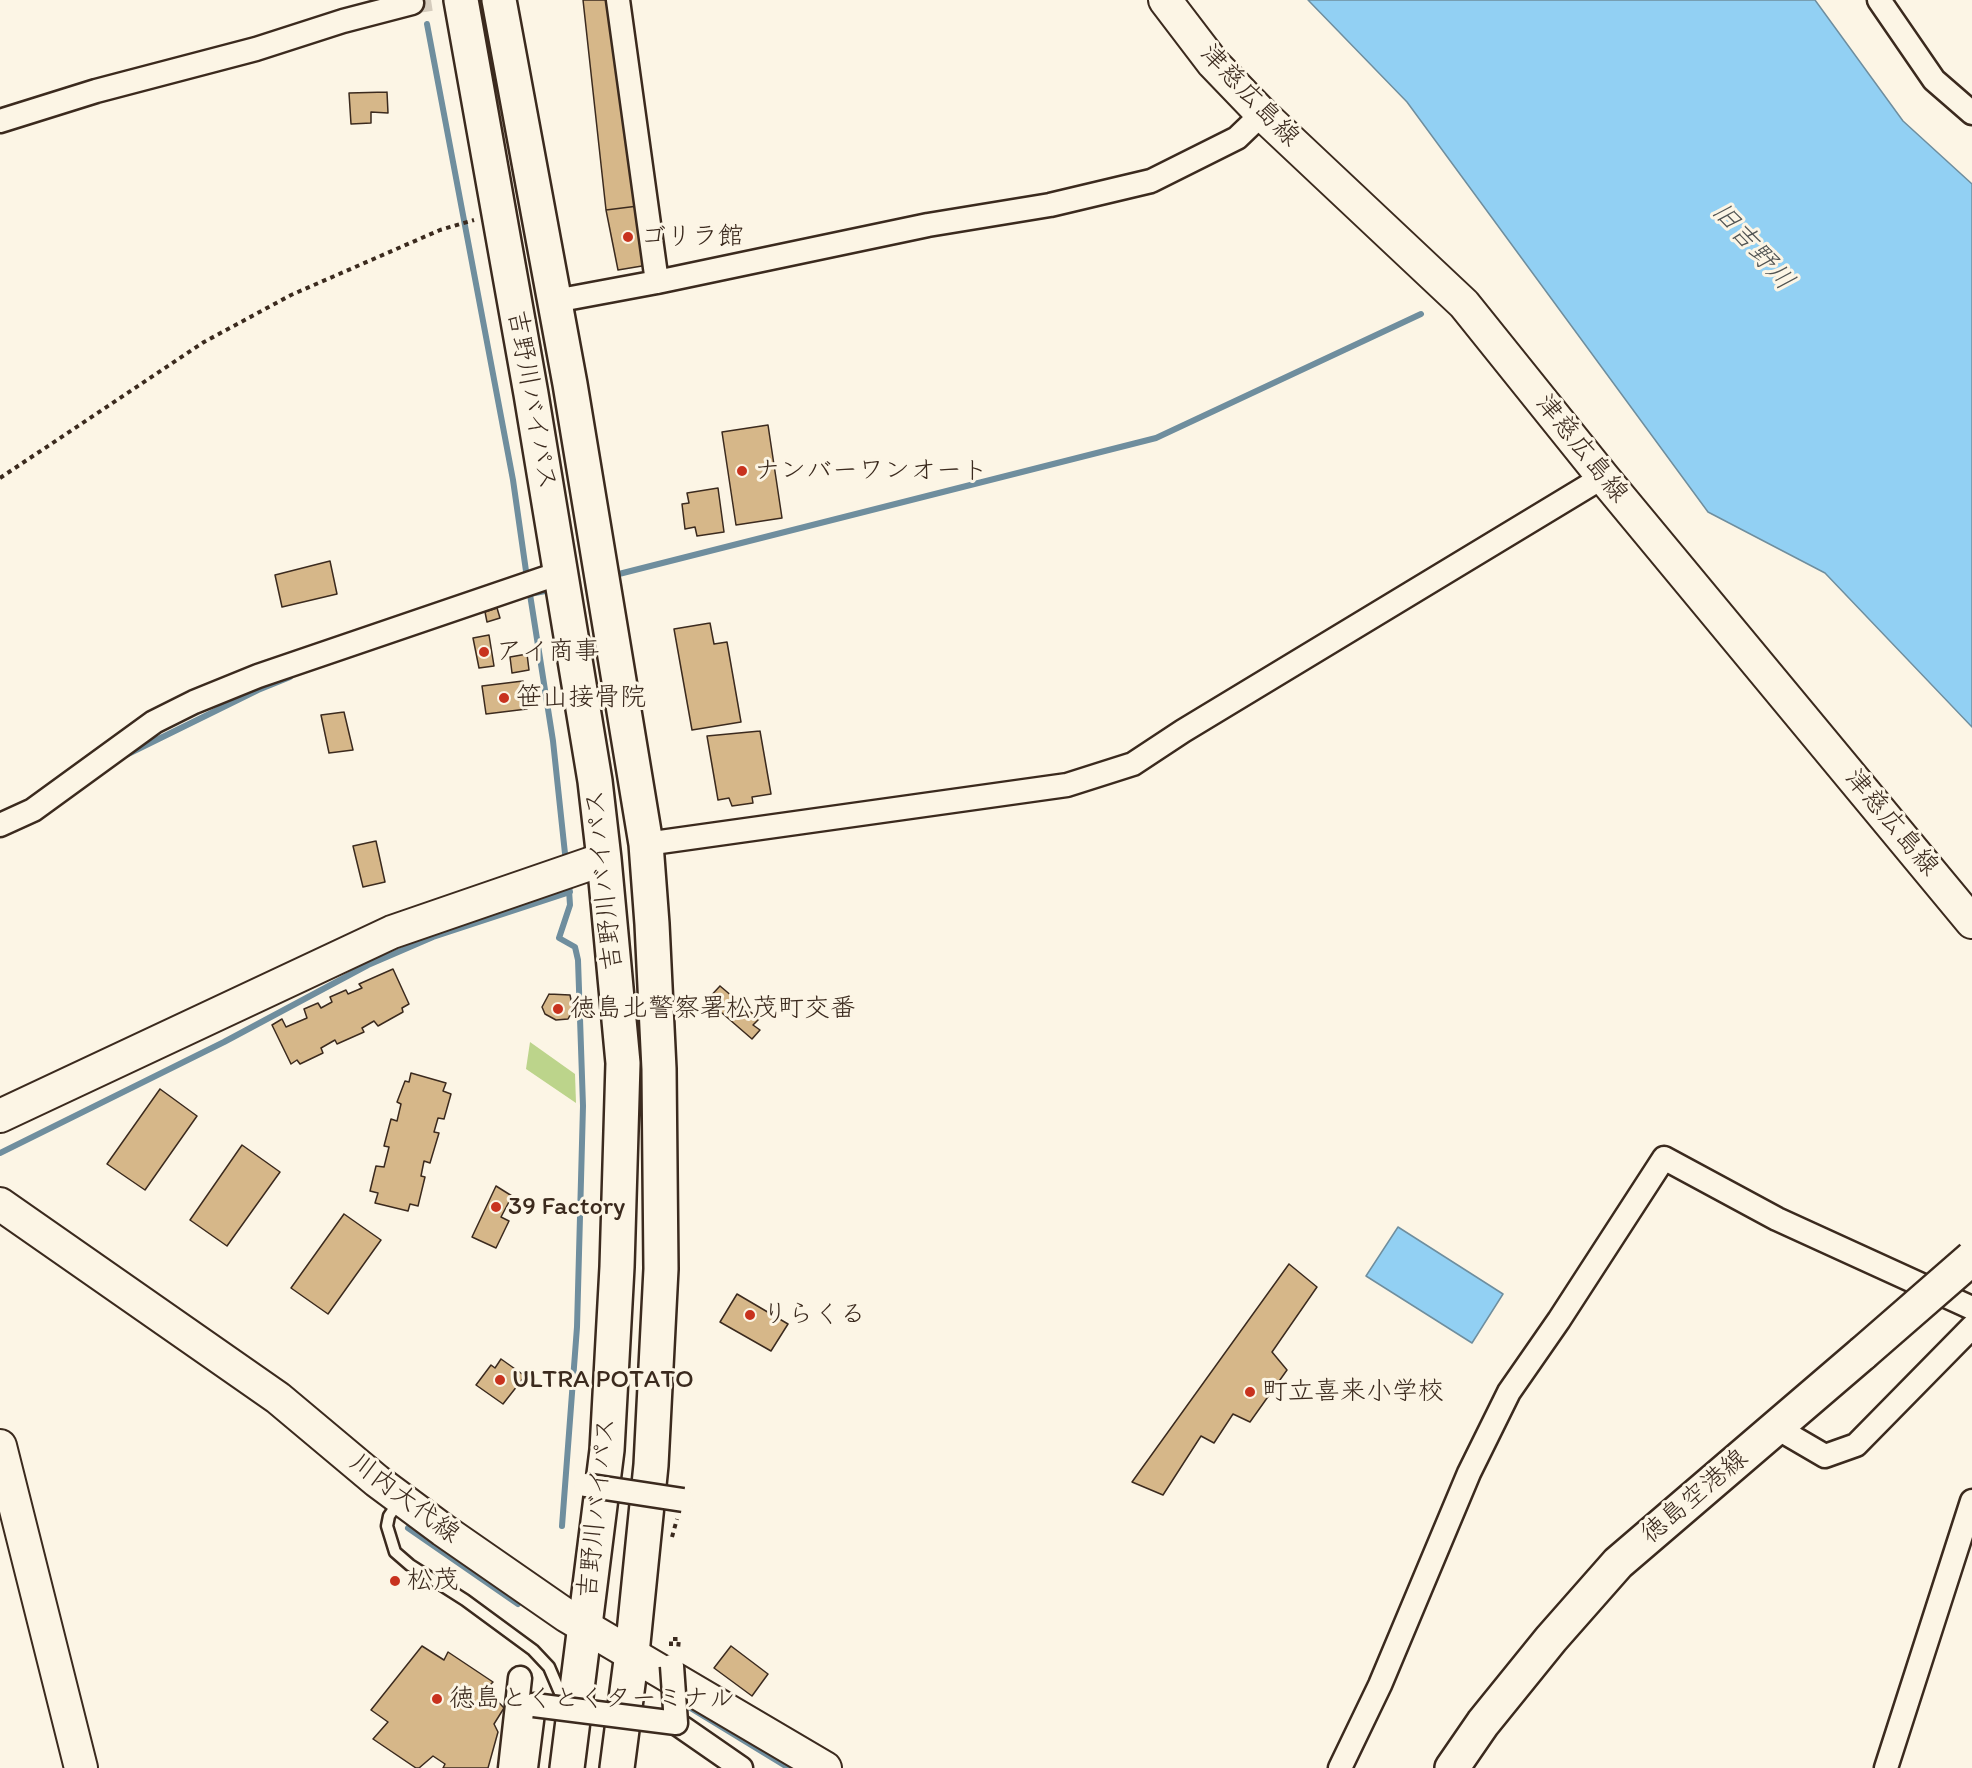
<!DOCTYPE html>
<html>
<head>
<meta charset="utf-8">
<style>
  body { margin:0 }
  canvas { display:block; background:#fcf5e5 }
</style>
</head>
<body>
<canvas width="1972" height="1768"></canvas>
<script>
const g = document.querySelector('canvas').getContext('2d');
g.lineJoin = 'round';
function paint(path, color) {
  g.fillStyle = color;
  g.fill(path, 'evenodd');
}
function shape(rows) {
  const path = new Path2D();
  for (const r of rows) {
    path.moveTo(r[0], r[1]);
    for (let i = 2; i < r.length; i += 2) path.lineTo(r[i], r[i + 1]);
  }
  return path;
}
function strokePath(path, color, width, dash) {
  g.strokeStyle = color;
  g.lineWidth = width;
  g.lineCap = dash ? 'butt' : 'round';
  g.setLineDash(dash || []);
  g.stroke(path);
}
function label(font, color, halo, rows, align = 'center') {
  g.font = font + ' Itim,"Klee One",sans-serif';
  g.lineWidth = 6;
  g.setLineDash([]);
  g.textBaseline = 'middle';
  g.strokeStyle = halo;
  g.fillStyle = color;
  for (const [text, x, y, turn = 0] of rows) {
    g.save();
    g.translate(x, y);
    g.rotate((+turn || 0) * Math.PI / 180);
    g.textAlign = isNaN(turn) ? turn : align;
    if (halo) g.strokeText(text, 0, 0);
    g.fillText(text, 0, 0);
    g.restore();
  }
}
paint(shape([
  [530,1042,575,1074,576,1103,526,1069]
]), '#bcd48b');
const water = shape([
  [1308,0,1815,0,1903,121,1972,184,1972,727,1825,573,1708,512,1407,102,1308,0],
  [1398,1227,1503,1294,1472,1343,1366,1276,1398,1227]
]);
paint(water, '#92d0f3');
strokePath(water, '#6f8e9e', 1.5);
strokePath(shape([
  [427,24,513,480,527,578],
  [611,576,1156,438,1421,314],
  [529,588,553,741,566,863],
  [530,594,555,589],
  [126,755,258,690,290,677],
  [0,1153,224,1042,368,965,433,937,570,892,568,882],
  [562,1526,577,1327,583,1106,578,960,575,947,559,938,570,905,569,890],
  [408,1528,518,1604],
  [679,1701,789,1768]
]), '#6f8e9e', 6);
const building = shape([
  [583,0,609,0,638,206,606,210,583,0],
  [387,92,388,113,371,112,371,123,351,124,349,93,387,92],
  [638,206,648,265,618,270,606,210,638,206],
  [768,425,782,518,736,525,722,432,768,425],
  [718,488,724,532,697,536,695,527,685,529,682,504,689,503,687,493,718,488],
  [330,561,337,594,282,607,275,575,330,561],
  [497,608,500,618,487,622,485,612,497,608],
  [710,623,714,644,727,642,741,722,692,730,674,629,710,623],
  [489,635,494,666,479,668,473,638,489,635],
  [527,654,529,670,512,673,510,657,527,654],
  [523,681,527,709,486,714,482,686,523,681],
  [344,712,353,750,329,753,321,715,344,712],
  [760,731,771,794,752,797,753,803,732,806,729,798,718,800,707,736,760,731],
  [376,841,385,882,363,887,353,846,376,841],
  [393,969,409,1004,402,1008,403,1012,378,1026,374,1021,362,1028,364,1032,337,1044,335,1040,321,1048,323,1053,300,1064,297,1060,291,1064,272,1025,282,1019,286,1027,307,1018,304,1009,318,1003,321,1008,332,1002,330,997,346,990,348,994,362,988,359,984,393,969],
  [720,986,759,1019,753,1025,760,1030,752,1039,707,1000,720,986],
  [549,994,570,995,573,1010,568,1019,556,1020,545,1014,542,1007,549,994],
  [411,1073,446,1083,443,1091,451,1094,444,1119,438,1118,434,1132,439,1133,430,1163,424,1161,421,1176,425,1177,418,1206,410,1204,408,1211,375,1203,378,1193,370,1191,376,1166,384,1167,389,1147,384,1146,391,1119,397,1121,401,1104,397,1102,405,1081,409,1082,411,1073],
  [160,1089,197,1116,145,1190,107,1164,160,1089],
  [242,1145,280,1172,227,1246,190,1220,242,1145],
  [496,1186,512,1196,501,1217,509,1221,496,1248,472,1237,496,1186],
  [344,1214,381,1240,328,1314,291,1288,344,1214],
  [1289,1264,1317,1287,1272,1352,1287,1370,1250,1422,1233,1414,1214,1443,1201,1436,1163,1495,1132,1482,1289,1264],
  [737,1294,788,1324,771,1351,720,1322,737,1294],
  [501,1359,525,1376,503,1404,476,1385,491,1365,495,1368,501,1359],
  [422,1646,444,1660,448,1652,493,1682,486,1689,504,1708,494,1724,498,1732,488,1768,443,1768,445,1764,433,1756,419,1768,416,1768,373,1739,388,1722,371,1710,422,1646],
  [731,1646,768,1674,752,1696,714,1668,731,1646]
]);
paint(building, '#d6b789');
strokePath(building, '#3b2a1e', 1.5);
strokePath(shape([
  [412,3,431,0]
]), '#d5ccbd', 22, [22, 11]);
const lane = shape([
  [400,1500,389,1516,387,1526,395,1552,410,1565,465,1600,533,1650,549,1667,564,1702]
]);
const street = shape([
  [618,0,657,282],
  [1879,0,1934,80,1972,113],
  [0,121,96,91,256,49,343,21,412,3],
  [555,301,657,282,928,225,1050,205,1151,181,1237,138,1262,114],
  [0,825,33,810,154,722,194,702,258,676,560,573],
  [646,844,1067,785,1133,764,1183,731,1603,477],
  [1777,1428,1825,1456,1856,1445,1972,1327],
  [676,1723,741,1768],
  [510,1768,520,1678],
  [526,1768,534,1705],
  [1340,1768,1380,1685,1469,1473,1509,1392,1559,1320,1664,1158,1777,1219,1972,1308],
  [1886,1768,1972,1501]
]);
const secondary = shape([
  [1165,0,1213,63,1262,114,1464,304,1603,477,1972,922],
  [0,1116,392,932,604,859],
  [0,1204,278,1398,377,1481,443,1530,567,1616,825,1768],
  [0,1446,81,1768]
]);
const primary = shape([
  [1452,1768,1483,1723,1551,1639,1618,1563,1863,1353]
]);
const highway = shape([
  [461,0,531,394,595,781,604,859,623,1063,617,1267,607,1450,567,1768],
  [499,0,570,384,646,844,652,924,659,1069,661,1269,651,1465,632,1653,617,1768]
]);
strokePath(lane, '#3b2a1e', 15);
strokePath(street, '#3b2a1e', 27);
strokePath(secondary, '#3b2a1e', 36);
strokePath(primary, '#3b2a1e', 38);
strokePath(highway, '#3b2a1e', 38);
strokePath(shape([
  [0,478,204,342,291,295,440,230,474,220],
  [672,1537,677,1519],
  [671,1646,671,1639,679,1639,678,1649]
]), '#3b2a1e', 4, [4.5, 4.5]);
strokePath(lane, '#fcf5e5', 10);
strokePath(street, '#fcf5e5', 22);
strokePath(secondary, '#fcf5e5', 32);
strokePath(primary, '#fcf5e5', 33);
strokePath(highway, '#fcf5e5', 33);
const streetBridge = shape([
  [585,1485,683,1500],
  [534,1705,676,1723,672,1666]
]);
const primaryBridge = shape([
  [1863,1353,1972,1258]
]);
strokePath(streetBridge, '#3b2a1e', 27, []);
strokePath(primaryBridge, '#3b2a1e', 38, []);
strokePath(streetBridge, '#fcf5e5', 22);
strokePath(primaryBridge, '#fcf5e5', 33);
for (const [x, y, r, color] of [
  [628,237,6,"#c8321e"],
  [742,471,6,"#c8321e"],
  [484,652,6,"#c8321e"],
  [504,698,6,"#c8321e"],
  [558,1009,6,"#c8321e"],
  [496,1207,6,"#c8321e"],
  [750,1315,6,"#c8321e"],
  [500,1380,6,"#c8321e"],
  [1250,1392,6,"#c8321e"],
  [395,1581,6,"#c8321e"],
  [437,1699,6,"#c8321e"]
]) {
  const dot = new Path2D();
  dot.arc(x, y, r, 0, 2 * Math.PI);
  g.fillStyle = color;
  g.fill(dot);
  strokePath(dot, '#fcf5e5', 2);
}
label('26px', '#3b2a1e', '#fcf5e5', [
  ["津慈広島線",1249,96,46],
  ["吉野川バイパス",531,400,80],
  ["津慈広島線",1581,449,51],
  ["津慈広島線",1891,823,50],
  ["吉野川バイパス",605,880,-96],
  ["徳島空港線",1695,1497,-40],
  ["川内大代線",404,1499,37],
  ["吉野川バイパス",598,1508,-84]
]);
label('26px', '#3b2a1e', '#fcf5e5', [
  ["ゴリラ館",640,237],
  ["ナンバーワンオート",754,471],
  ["アイ商事",496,652],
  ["笹山接骨院",516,698],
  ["徳島北警察署松茂町交番",570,1009],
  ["39 Factory",508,1207],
  ["りらくる",762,1315],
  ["ULTRA POTATO",512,1380],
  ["町立喜来小学校",1262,1392],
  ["松茂",407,1581],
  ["徳島とくとくターミナル",449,1699]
], 'left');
label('italic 27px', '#515453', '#fcf5e5', [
  ["旧吉野川",1752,247,48]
]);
</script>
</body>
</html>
